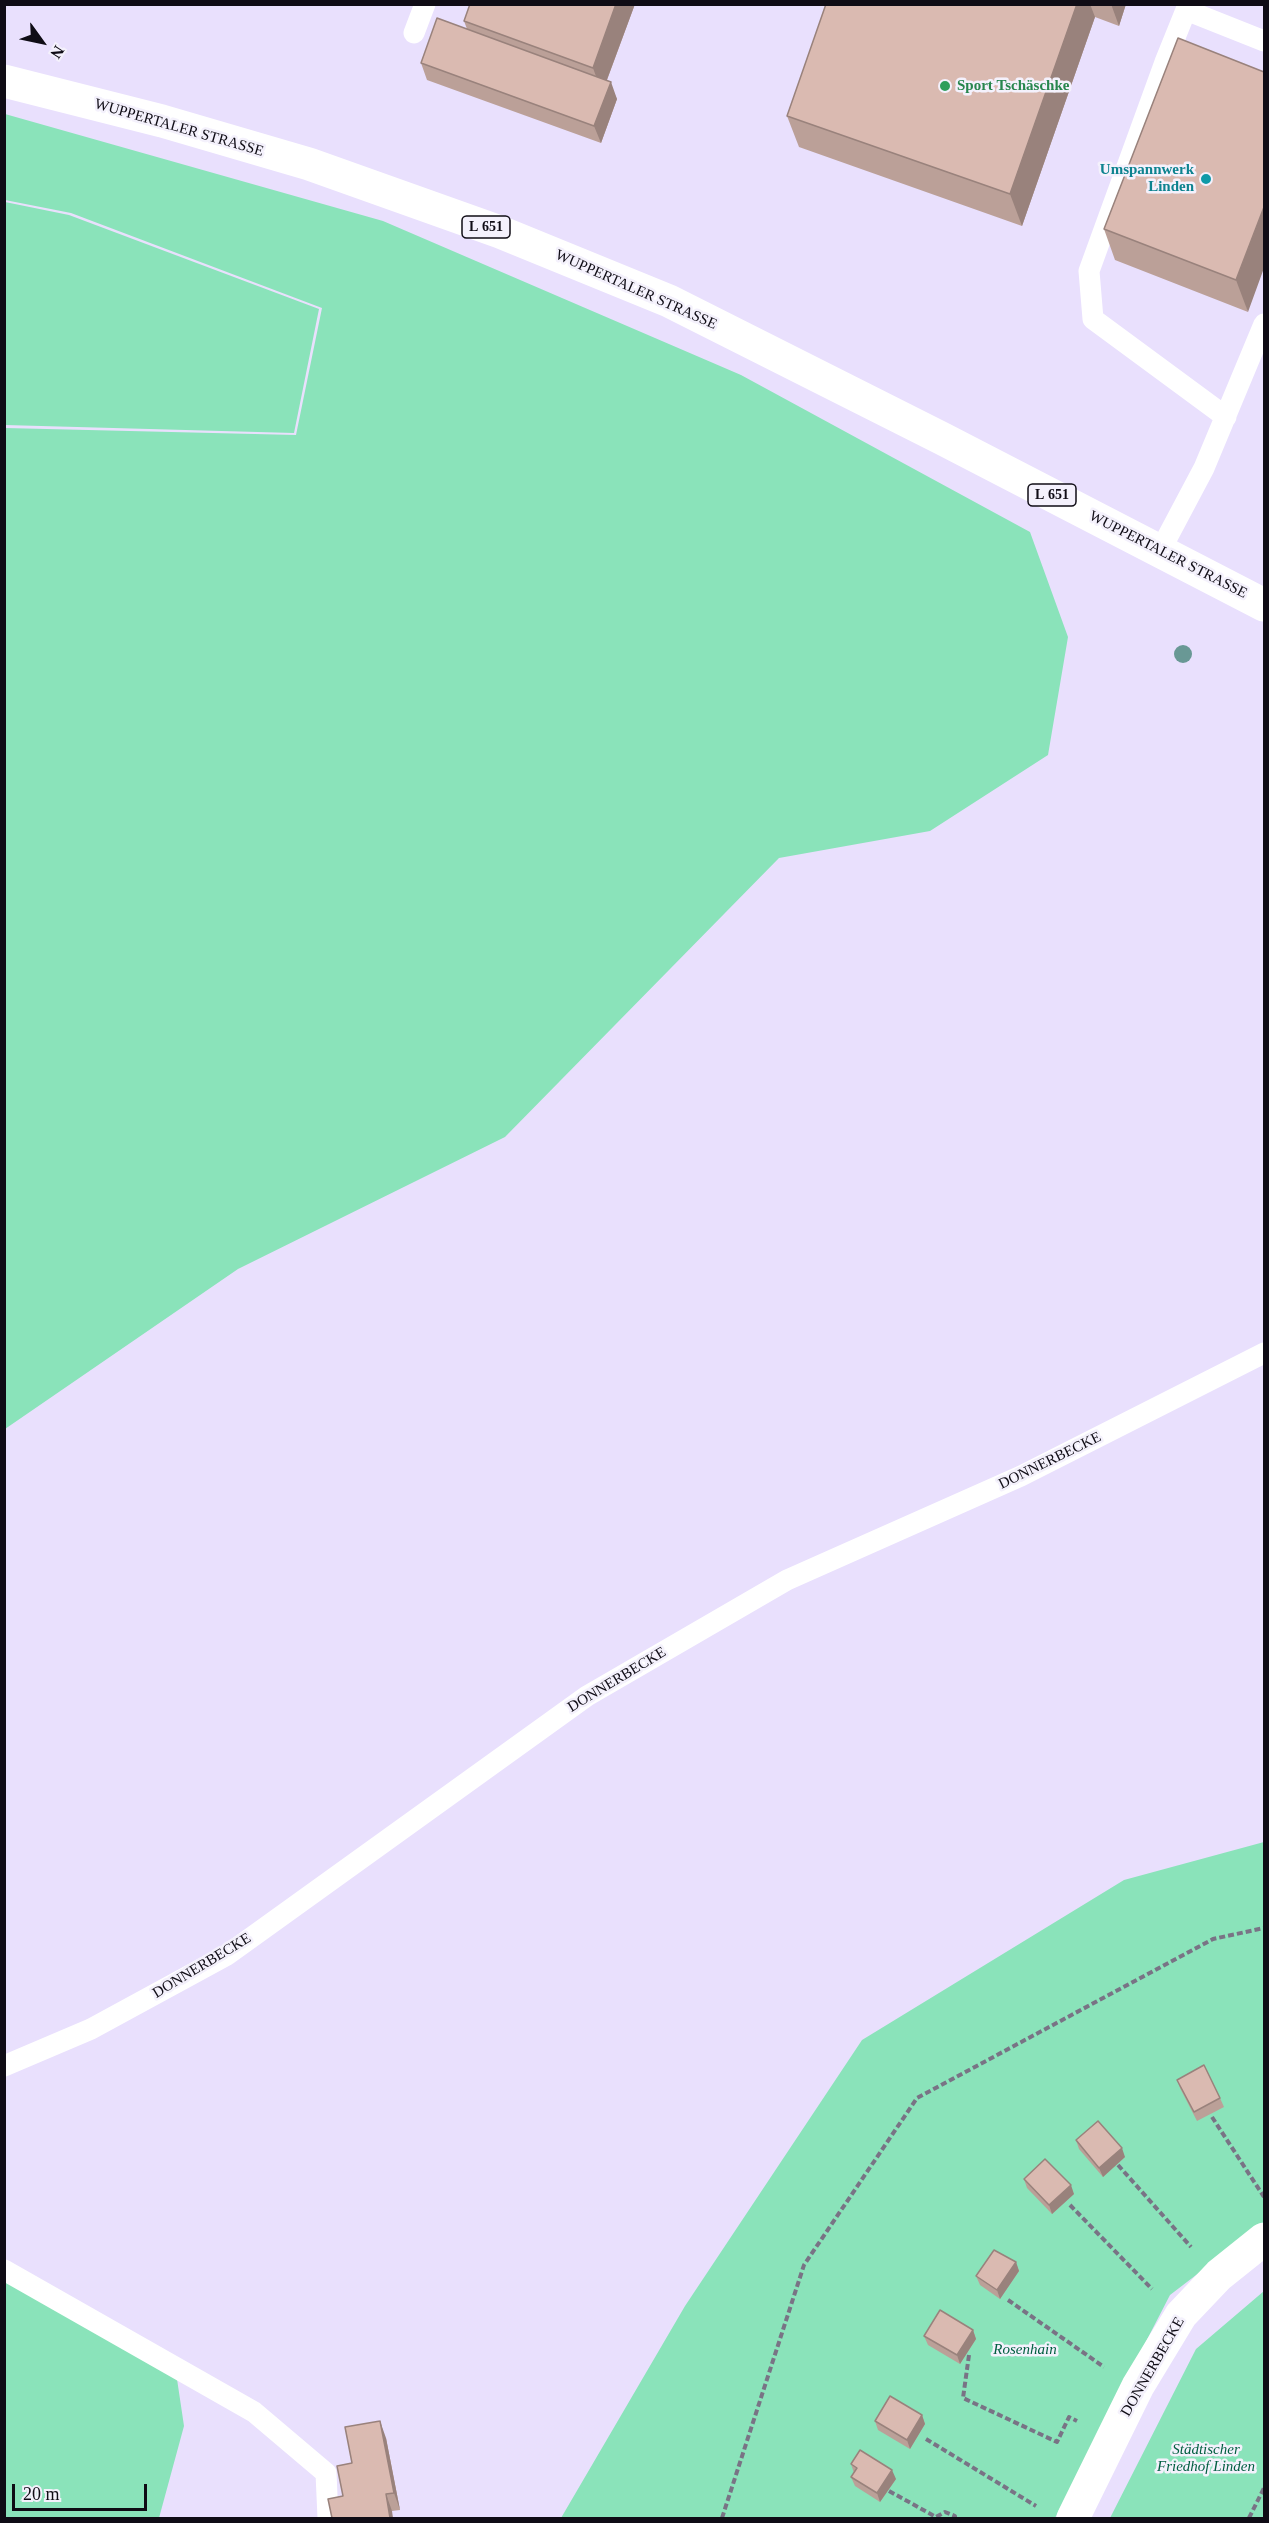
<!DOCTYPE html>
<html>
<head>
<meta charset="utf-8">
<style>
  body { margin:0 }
  #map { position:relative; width:1269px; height:2523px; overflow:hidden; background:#e9e0fd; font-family:Georgia,serif }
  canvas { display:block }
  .frame { position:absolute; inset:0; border:6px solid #0f0c15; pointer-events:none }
  .north { position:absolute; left:12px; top:12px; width:60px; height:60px; -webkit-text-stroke:4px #f4f1fc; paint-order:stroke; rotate:123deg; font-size:16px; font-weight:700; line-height:24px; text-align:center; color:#0f0c15 }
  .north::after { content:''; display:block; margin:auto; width:21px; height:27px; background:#0f0c15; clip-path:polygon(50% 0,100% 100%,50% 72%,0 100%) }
  .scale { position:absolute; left:12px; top:2484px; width:135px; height:27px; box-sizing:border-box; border:3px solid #0f0c15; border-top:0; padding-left:8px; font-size:18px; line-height:21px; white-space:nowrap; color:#0f0c15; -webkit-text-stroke:4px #f4f1fc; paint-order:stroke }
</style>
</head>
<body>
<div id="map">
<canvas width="1269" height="2523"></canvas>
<div class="frame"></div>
<div class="north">N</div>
<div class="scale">20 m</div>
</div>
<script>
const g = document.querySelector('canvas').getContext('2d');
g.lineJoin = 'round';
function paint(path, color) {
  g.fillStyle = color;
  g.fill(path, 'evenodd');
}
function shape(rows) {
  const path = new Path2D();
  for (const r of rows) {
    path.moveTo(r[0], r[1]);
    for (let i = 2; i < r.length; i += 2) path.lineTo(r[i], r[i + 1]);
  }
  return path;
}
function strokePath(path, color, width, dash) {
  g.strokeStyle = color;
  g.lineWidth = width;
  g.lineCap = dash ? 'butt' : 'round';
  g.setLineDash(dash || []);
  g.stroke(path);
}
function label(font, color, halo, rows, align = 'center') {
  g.font = font + ' Georgia,serif';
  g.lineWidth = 5;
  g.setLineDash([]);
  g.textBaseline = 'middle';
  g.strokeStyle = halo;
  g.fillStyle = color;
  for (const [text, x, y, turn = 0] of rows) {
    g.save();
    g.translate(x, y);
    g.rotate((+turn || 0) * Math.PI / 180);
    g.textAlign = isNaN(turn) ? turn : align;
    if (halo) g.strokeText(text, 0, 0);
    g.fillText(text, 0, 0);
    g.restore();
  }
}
paint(shape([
  [5,114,383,221,741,375,1030,532,1068,637,1048,755,930,831,779,858,505,1137,238,1269,5,1429,5,428,296,435,322,308,71,213,5,200],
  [5,202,69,215,319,309,294,433,5,425],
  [1264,1842,1264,2223,1170,2295,1055,2518,561,2518,685,2306,862,2040,1124,1880],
  [4,2280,177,2379,184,2426,159,2518,5,2518],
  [1264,2291,1264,2518,1110,2518,1196,2349]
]), '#8ae3ba');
strokePath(shape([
  [1212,2117,1264,2197],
  [1118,2165,1191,2247],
  [1070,2205,1152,2289],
  [1008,2300,1104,2367],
  [969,2355,963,2398,1057,2442,1069,2417,1077,2421],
  [926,2439,1036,2506],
  [889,2491,936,2517,945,2512,955,2516,955,2518],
  [722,2518,804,2265,917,2098,1213,1939,1264,1928],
  [1249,2518,1264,2488]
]), '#797385', 4, [6, 3]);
strokePath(shape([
  [414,33,425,4],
  [1226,417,1093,319,1089,271,1165,62,1186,10,1264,41],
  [1160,551,1204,468,1264,324],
  [4,2066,91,2029,227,1955,587,1696,787,1580,1021,1476,1264,1353],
  [4,2270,254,2412,326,2473,328,2518]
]), '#fff', 21);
strokePath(shape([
  [1073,2518,1138,2386,1181,2315,1219,2275,1264,2239]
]), '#fff', 33);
strokePath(shape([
  [4,81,162,121,309,164,500,232,669,301,943,439,1264,605]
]), '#fff', 33);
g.fillStyle = '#699895';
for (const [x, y] of [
  [1183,654]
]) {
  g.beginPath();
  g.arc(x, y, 9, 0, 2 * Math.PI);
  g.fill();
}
paint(shape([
  [635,4,607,80,617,99,601,143,427,80,421,63,467,29,464,21],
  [826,4,1126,4,1119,26,1095,17,1022,226,799,147,787,116],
  [1178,38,1248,312,1115,260,1104,229],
  [1177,2080,1220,2098,1224,2107,1197,2121,1180,2088],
  [1076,2140,1125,2157,1103,2177,1079,2149],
  [1024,2179,1074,2194,1052,2214,1027,2188],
  [1016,2262,1019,2271,1000,2299,980,2285,976,2276],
  [973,2330,976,2339,960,2364,928,2345,924,2336],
  [922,2415,925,2424,910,2449,878,2430,875,2421],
  [386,2438,400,2510,392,2511,343,2496],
  [851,2464,896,2479,880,2502,855,2486,851,2477,854,2473]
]), '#bba098');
paint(shape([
  [616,4,635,4,602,93,593,68],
  [1077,4,1090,4,1095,17,1022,226,1010,194],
  [1111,4,1126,4,1119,26],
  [611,82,617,99,601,143,594,126],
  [1264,207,1264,268,1248,312,1236,280],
  [1122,2148,1125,2157,1103,2177,1099,2168],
  [1071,2185,1074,2194,1052,2214,1049,2205],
  [1016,2262,1019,2271,1000,2299,997,2290],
  [973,2330,976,2339,960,2364,957,2355],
  [922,2415,925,2424,910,2449,907,2440],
  [380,2421,386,2438,400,2510,394,2493],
  [892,2470,896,2479,880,2502,877,2493],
  [386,2494,392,2511,393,2518,390,2518]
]), '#99827c');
const building = shape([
  [470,4,616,4,593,68,464,21,470,4],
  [826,4,1077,4,1010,194,787,116,826,4],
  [437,18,611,82,594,126,421,63,437,18],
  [1178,38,1264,72,1264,207,1236,280,1104,229,1178,38],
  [1204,2065,1220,2098,1194,2112,1177,2080,1204,2065],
  [1098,2121,1122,2148,1099,2168,1076,2140,1098,2121],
  [1045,2159,1071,2185,1049,2205,1024,2179,1045,2159],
  [994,2250,1016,2262,997,2290,976,2276,994,2250],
  [940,2310,973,2330,957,2355,924,2336,940,2310],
  [890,2396,922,2415,907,2440,875,2421,890,2396],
  [380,2421,394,2493,386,2494,390,2518,332,2518,328,2499,343,2496,337,2466,352,2463,345,2427,380,2421],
  [860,2450,892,2470,877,2493,851,2477,857,2468,851,2464,860,2450]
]);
paint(building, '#dabab1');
strokePath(building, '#99827c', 1.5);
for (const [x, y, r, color] of [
  [945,86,6,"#2e9e5b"],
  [1206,179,6,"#0f9aa8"]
]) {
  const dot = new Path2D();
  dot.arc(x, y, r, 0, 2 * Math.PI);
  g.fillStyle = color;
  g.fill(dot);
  strokePath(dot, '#f4f1fc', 2);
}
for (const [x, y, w] of [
  [486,227,48],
  [1052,495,48]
]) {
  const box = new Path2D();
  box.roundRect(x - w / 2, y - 11, w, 22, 4.5);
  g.fillStyle = '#f4f1fc';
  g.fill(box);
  strokePath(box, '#0f0c15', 1.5);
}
label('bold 14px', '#0f0c15', null, [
  ["L 651",486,227],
  ["L 651",1052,495]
]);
label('bold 15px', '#27864d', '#f4f1fc', [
  ["Sport Tschäschke",957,86]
], 'left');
label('15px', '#0f0c15', '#f4f1fc', [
  ["WUPPERTALER STRASSE",179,128,16],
  ["WUPPERTALER STRASSE",636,290,24],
  ["WUPPERTALER STRASSE",1168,555,27],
  ["DONNERBECKE",1050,1461,-26],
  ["DONNERBECKE",617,1680,-31],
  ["DONNERBECKE",202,1966,-31],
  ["DONNERBECKE",1153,2367,-60]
]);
label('bold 15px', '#0d838f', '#f4f1fc', [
  ["Umspannwerk",1194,170],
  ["Linden",1194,187]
], 'right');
label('italic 15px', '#005e40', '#f4f1fc', [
  ["Rosenhain",1025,2350],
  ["Städtischer",1206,2450],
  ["Friedhof Linden",1206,2467]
]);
</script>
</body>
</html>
